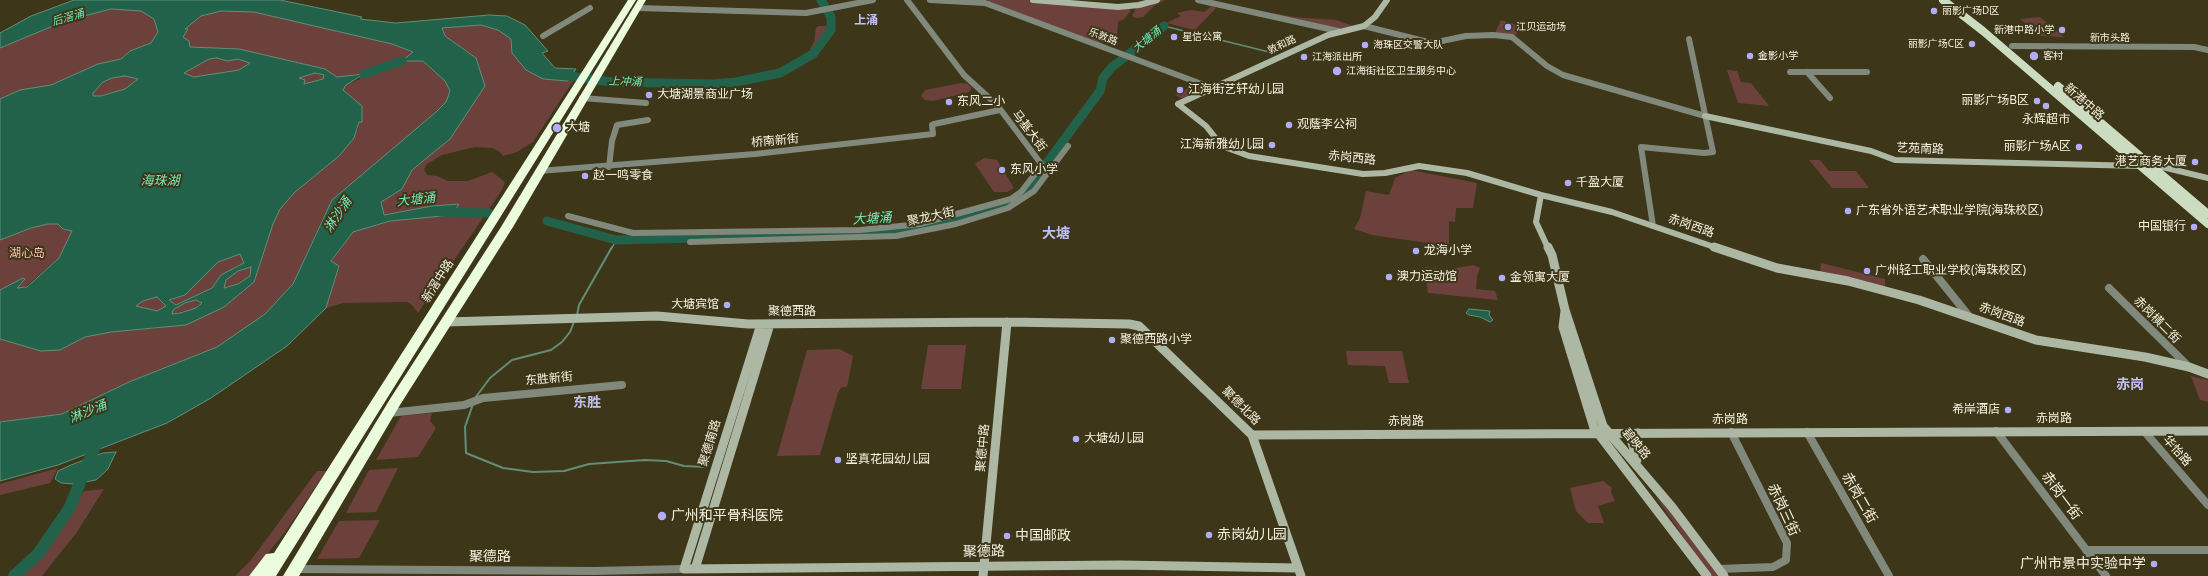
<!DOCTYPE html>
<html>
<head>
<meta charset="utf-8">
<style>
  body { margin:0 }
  canvas { display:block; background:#3d3618 }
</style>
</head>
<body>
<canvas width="2208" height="576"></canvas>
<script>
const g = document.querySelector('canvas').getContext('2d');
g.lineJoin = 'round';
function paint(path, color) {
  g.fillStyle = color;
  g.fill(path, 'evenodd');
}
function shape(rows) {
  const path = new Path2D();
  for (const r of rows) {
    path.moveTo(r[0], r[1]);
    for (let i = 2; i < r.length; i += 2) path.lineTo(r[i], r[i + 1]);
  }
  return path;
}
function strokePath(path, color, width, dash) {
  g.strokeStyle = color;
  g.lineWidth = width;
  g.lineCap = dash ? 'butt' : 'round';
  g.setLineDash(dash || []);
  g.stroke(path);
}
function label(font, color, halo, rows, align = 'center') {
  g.font = font + ' "Open Sans","Noto Sans SC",sans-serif';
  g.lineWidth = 4;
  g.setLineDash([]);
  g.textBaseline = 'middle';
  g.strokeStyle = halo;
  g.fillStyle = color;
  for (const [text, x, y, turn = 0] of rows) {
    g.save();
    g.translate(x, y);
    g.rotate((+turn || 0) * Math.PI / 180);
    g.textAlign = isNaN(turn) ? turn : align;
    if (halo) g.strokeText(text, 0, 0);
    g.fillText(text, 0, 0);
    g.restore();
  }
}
paint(shape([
  [987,0,1027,0,1130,8,1130,12,1124,19,1118,22,1117,36,1112,42,1099,43,989,3],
  [1159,0,1165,0,1154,6,1143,17,1136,18,1132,16,1137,6],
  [1212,6,1216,8,1195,30,1166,23,1181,16,1177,13,1191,10,1204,12],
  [111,9,141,11,154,19,158,32,151,43,130,51,121,59,98,64,51,85,20,90,0,99,0,48,65,21],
  [221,11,254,12,392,44,413,52,403,61,423,61,445,81,450,91,446,102,324,215,293,284,265,314,217,347,129,382,62,414,0,422,0,339,41,351,85,337,111,332,161,328,254,282,273,224,280,209,295,192,339,156,358,129,359,122,343,90,346,85,360,79,359,74,337,77,325,69,239,49,190,47,183,37,187,29,184,29,201,16],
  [1262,11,1294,17,1336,20,1353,26,1337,30],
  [2040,17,2064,37,2041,36,2020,19],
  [1501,20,1517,25,1519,29,1516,35,1495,33],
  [481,25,498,30,511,39,512,53,543,79,573,81,533,142,517,152,503,156,500,152,493,148,475,147,442,155,427,164,424,169,427,175,437,176,448,181,468,181,492,172,505,182,502,190,418,313,412,305,407,302,343,303,326,308,339,267,331,262,353,232,390,221,452,215,459,204,432,206,383,215,381,202,402,189,412,170,450,139,476,58,445,36,442,28],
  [819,26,826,26,828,30,815,50,810,49,814,42,816,28],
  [217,58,227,61,238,59,250,63,239,70,194,77,184,73,209,59],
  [1727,70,1737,71,1741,82,1751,83,1769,106,1738,103],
  [315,73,324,76,323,79,304,84,299,78],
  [125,76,138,79,125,89,101,96,93,96,93,93,103,82,112,78],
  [961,83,968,84,972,88,969,92,933,101,925,100,921,96,925,90],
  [1196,84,1206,89,1185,100,1175,95],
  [984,158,997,160,1014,188,1007,192,994,192,975,164],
  [1809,160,1820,160,1829,171,1856,171,1869,188,1832,188],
  [1411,170,1477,183,1473,208,1456,208,1455,222,1449,221,1449,246,1372,235,1354,229,1360,218,1366,191,1389,195,1395,178],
  [48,224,58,224,64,230,72,231,62,255,24,288,17,288,22,279,0,290,0,240,31,228],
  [240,254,245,263,221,275,212,288,176,305,169,300,185,295,218,262],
  [1821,263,1885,279,1885,289,1820,272],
  [1473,265,1480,268,1477,276,1476,289,1495,291,1498,300,1428,293,1425,267,1446,270],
  [251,267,250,276,238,284,224,288,226,280,238,271],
  [157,297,167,306,157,311,136,306,142,301],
  [197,300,202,302,196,308,172,314,173,310,185,303],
  [928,345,966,345,961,389,921,389],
  [839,349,853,356,847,387,841,387,838,393,820,455,777,456,807,350],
  [1346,351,1402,351,1409,383,1389,383,1385,366,1348,365],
  [2191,376,2208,380,2208,402,2200,400],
  [432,413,430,421,436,428,418,457,376,460,401,416],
  [58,468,50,483,0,495,0,484],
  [398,468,376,512,346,513,369,470],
  [317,471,326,471,286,531,249,576,235,576,251,560],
  [1603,481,1612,488,1611,492,1615,501,1598,506,1604,523,1588,523,1576,511,1570,488],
  [104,489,77,532,42,576,22,576,52,541,84,491],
  [1656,497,1665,503,1721,576,1710,576],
  [380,520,359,558,317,559,339,521]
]), '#6c413b');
const water = shape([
  [74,0,280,0,362,17,360,19,396,23,489,15,507,16,525,25,548,51,542,53,555,68,576,69,568,81,543,79,526,70,512,53,511,39,498,30,481,25,442,28,445,36,476,58,485,86,450,139,412,170,402,189,381,202,384,215,432,206,459,204,452,215,390,221,353,232,331,261,339,266,326,308,287,346,211,398,167,423,58,465,0,481,0,422,62,414,129,382,217,347,265,314,293,284,332,200,436,112,446,102,450,91,445,81,423,61,402,61,413,52,392,44,254,12,221,11,201,16,185,29,188,29,183,37,189,41,190,47,239,49,325,69,337,77,364,74,346,85,343,90,362,106,362,122,359,122,354,138,339,156,295,192,280,209,273,224,254,282,224,307,186,325,111,332,85,337,60,350,41,351,0,339,0,290,23,278,25,279,17,288,27,287,59,258,72,231,63,229,58,224,48,224,31,228,0,240,0,99,20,90,51,85,98,64,121,59,130,51,151,43,158,32,154,19,141,11,111,9,65,21,0,48,0,33,31,16,74,0],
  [217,58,227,61,238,59,250,63,239,70,194,77,184,73,209,59,217,58],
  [315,73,324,75,323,79,304,84,305,80,299,78,315,73],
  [125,76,138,79,125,89,101,96,93,96,93,93,103,82,112,78,125,76],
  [240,254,244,263,221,275,212,288,176,305,169,300,185,295,218,262,240,254],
  [251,267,250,276,238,284,224,288,226,280,238,271,251,267],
  [157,297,166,306,157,311,136,306,143,301,157,297],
  [196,300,202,303,196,308,180,313,172,314,173,310,185,303,196,300],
  [1469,309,1490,311,1489,315,1493,320,1490,322,1480,317,1469,315,1466,313,1469,309],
  [116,452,108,469,96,480,74,484,61,483,55,479,58,471,71,465,103,453,116,452]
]);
paint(water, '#22624b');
strokePath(water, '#628e78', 1);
strokePath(shape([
  [1164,26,1273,53],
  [612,248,616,240]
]), '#628e78', 1.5);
strokePath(shape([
  [577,315,579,305,612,247],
  [475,398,490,378,512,360,551,350,562,342,570,332,574,322],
  [473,404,465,427,466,453,503,468,533,472,564,471,589,464,645,460,666,461,684,466,707,467]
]), '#628e78', 2);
strokePath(shape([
  [1129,54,1164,26],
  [364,74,402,61],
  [556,74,611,82,714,84,736,82,780,73,813,54,831,30,831,17,821,0],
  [440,212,489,213],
  [547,221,616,240,857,234,894,232,923,227,1015,201,1027,190,1100,91,1103,78,1112,67,1124,58]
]), '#22624b', 9);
strokePath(shape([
  [14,576,38,554,69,509,99,437]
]), '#22624b', 12);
strokePath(shape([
  [930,0,985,3,1215,89],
  [1198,0,1338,31],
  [638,8,806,13,873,0],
  [1364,26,1432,43,1466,36,1493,35,1512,37,1547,66,1563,75,1705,116],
  [543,36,590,8],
  [2012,46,2194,47,2208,50],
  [1790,72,1867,72],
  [1807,72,1830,98],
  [582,98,646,103],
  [609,167,612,141,617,125,648,120],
  [539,171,755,154,933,134,932,125,934,124,1000,110],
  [568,216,633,233,860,230,920,224,1011,199,1021,192,1042,165,997,105,964,75,907,0],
  [1653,226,1641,147,1704,153,1713,152,1689,39],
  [690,242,896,236,956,224,1008,208,1034,191,1068,146]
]), '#81897c', 6);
strokePath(shape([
  [1923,259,1968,315],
  [2109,288,2189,367],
  [389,413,464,405,483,398,622,385],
  [1996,431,2106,576],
  [2144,431,2208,505],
  [1807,432,1889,576],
  [2086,550,2208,550],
  [295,569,594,571,684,569],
  [1719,569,1773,567,1786,560,1787,543,1731,432]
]), '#81897c', 8);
strokePath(shape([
  [1033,0,1118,7,1139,5,1157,0],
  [1178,104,1206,126,1222,146,1249,156,1363,174,1385,173,1419,166,1467,173,1541,195,1612,212,1717,248],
  [1178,104,1328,35,1364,26,1375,17,1387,0],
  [1705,116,1871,151,1895,160,2140,166],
  [2150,164,2208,178],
  [1541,195,1536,222,1548,248]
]), '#acb8a3', 6);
strokePath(shape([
  [1548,247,1552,255,1565,310,1603,426,1672,507,1724,576],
  [1714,247,1777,268,1848,281,1919,300,2036,340,2145,357,2189,367,2208,374],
  [1565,311,1563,327,1594,428,1707,576],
  [446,322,657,316,748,324,1007,322,1129,324,1139,326,1252,435,1301,576],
  [761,324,684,569,1120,565,1298,568],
  [1252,435,2208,431],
  [1637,460,1631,439,1638,433],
  [695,569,770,324],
  [983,576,1007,322]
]), '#acb8a3', 9);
strokePath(shape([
  [1943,0,1983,31,2208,224],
  [2058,86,2208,214]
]), '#ccdcc1', 8);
paint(shape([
  [628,0,636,0,276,576,249,576,266,554,274,553,628,0],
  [638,0,646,0,513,227,400,405,299,576,283,576,390,399,501,227,638,0]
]), '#eafcdc');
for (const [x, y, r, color] of [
  [1934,11,4,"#b1adfa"],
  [1508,27,4,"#b1adfa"],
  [2062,30,4,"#b1adfa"],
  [1174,37,4,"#b1adfa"],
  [1972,44,4,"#b1adfa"],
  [1365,45,4,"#b1adfa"],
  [1750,56,4,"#b1adfa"],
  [2034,56,5,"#b1adfa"],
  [1304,57,4,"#b1adfa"],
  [1337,71,5,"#b1adfa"],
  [1180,90,4,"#b1adfa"],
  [649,95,4,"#b1adfa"],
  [2037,101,4,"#b1adfa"],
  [949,102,4,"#b1adfa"],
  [2046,106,4,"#b1adfa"],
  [1289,125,4,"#b1adfa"],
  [557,128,5,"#b1adfa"],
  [1272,145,4,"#b1adfa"],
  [2079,147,4,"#b1adfa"],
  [2195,162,4,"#b1adfa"],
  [1002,170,4,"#b1adfa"],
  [585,176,4,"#b1adfa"],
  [1568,183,4,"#b1adfa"],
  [1848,211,4,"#b1adfa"],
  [2194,227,4,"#b1adfa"],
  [1416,251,4,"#b1adfa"],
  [1867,271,4,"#b1adfa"],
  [1389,277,4,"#b1adfa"],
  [1502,278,4,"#b1adfa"],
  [727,305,4,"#b1adfa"],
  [1112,340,4,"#b1adfa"],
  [2008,410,4,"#b1adfa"],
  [1076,439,4,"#b1adfa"],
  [838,460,4,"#b1adfa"],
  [662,516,5,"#b1adfa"],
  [1209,535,4,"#b1adfa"],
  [1007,536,4,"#b1adfa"],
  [2154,564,4,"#b1adfa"]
]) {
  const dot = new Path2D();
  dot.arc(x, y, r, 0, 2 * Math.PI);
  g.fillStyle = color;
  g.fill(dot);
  strokePath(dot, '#3d3618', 1.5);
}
label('10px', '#f7f3e2', '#3d3618', [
  ["丽影广场D区",1942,11],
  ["江贝运动场",1516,27],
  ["新港中路小学",2054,30,"right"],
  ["星信公寓",1182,37],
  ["丽影广场C区",1964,44,"right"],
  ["海珠区交警大队",1373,45],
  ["金影小学",1758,56],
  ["客村",2043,56],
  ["江海派出所",1312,57],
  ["江海街社区卫生服务中心",1346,71]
], 'left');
label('10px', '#f7f3e2', '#3d3618', [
  ["乐敦路",1103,37,21],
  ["新市头路",2110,38],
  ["敦和路",1282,45,-25]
]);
label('italic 11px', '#75e9bc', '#3d3618', [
  ["后滘涌",68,18,-16],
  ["大塘涌",1147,40,-39],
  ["上冲涌",625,82,2]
]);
label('bold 12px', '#c1c0f9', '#3d3618', [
  ["上涌",866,21]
]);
label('12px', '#f7f3e2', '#3d3618', [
  ["江海街艺轩幼儿园",1188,90],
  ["大塘湖景商业广场",657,95],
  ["丽影广场B区",2029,101,"right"],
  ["东风二小",957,102],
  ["永辉超市",2046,120,"center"],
  ["观蔭李公祠",1297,125],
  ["大塘",566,128],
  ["江海新雅幼儿园",1264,145,"right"],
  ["丽影广场A区",2071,147,"right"],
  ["港艺商务大厦",2187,162,"right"],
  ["东风小学",1010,170],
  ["赵一鸣零食",593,176],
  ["千盈大厦",1576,183],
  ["广东省外语艺术职业学院(海珠校区)",1856,211],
  ["中国银行",2186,227,"right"],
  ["龙海小学",1424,251],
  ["广州轻工职业学校(海珠校区)",1875,271],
  ["澳力运动馆",1397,277],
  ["金领寓大厦",1510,278],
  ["大塘宾馆",719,305,"right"],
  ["聚德西路小学",1120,340],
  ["希岸酒店",2000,410,"right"],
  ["大塘幼儿园",1084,439],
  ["坚真花园幼儿园",846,460]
], 'left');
label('12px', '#f7f3e2', '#3d3618', [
  ["新港中路",2084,102,41],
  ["马基大街",1029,131,53],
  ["桥南新街",775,141,-5],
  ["艺苑南路",1920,149,2],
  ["赤岗西路",1352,158,6],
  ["聚龙大街",931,217,-12],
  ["赤岗西路",1691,226,19],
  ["新滘中路",438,281,-58],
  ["聚德西路",792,312],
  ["赤岗西路",2002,315,20],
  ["赤岗横二街",2157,320,45],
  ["东胜新街",549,379,-5],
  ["聚德北路",1241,406,45],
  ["赤岗路",2054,419],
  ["赤岗路",1730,420],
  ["赤岗路",1406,422],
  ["聚德南路",710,443,-73],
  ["碧映路",1636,444,50],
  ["聚德中路",983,448,-85],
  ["华怡路",2177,451,49]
]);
label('12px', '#ffc0b6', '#3d3618', [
  ["湖心岛",27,254]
]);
label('italic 13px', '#75e9bc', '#3d3618', [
  ["海珠湖",160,181],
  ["大塘涌",416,200,-6],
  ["淋沙涌",338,215,-56],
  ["大塘涌",872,219,-3],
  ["淋沙涌",88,412,-22]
]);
label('bold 14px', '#c1c0f9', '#3d3618', [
  ["大塘",1056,234],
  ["赤岗",2130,385],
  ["东胜",587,403]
]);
label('14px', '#f7f3e2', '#3d3618', [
  ["赤岗一街",2061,496,53],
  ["赤岗二街",1859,498,60],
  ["赤岗三街",1783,510,65],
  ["聚德路",984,552,-1],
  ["聚德路",490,557]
]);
label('14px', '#f7f3e2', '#3d3618', [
  ["广州和平骨科医院",671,516],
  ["赤岗幼儿园",1217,535],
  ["中国邮政",1015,536],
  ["广州市景中实验中学",2146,564,"right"]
], 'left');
</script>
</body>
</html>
